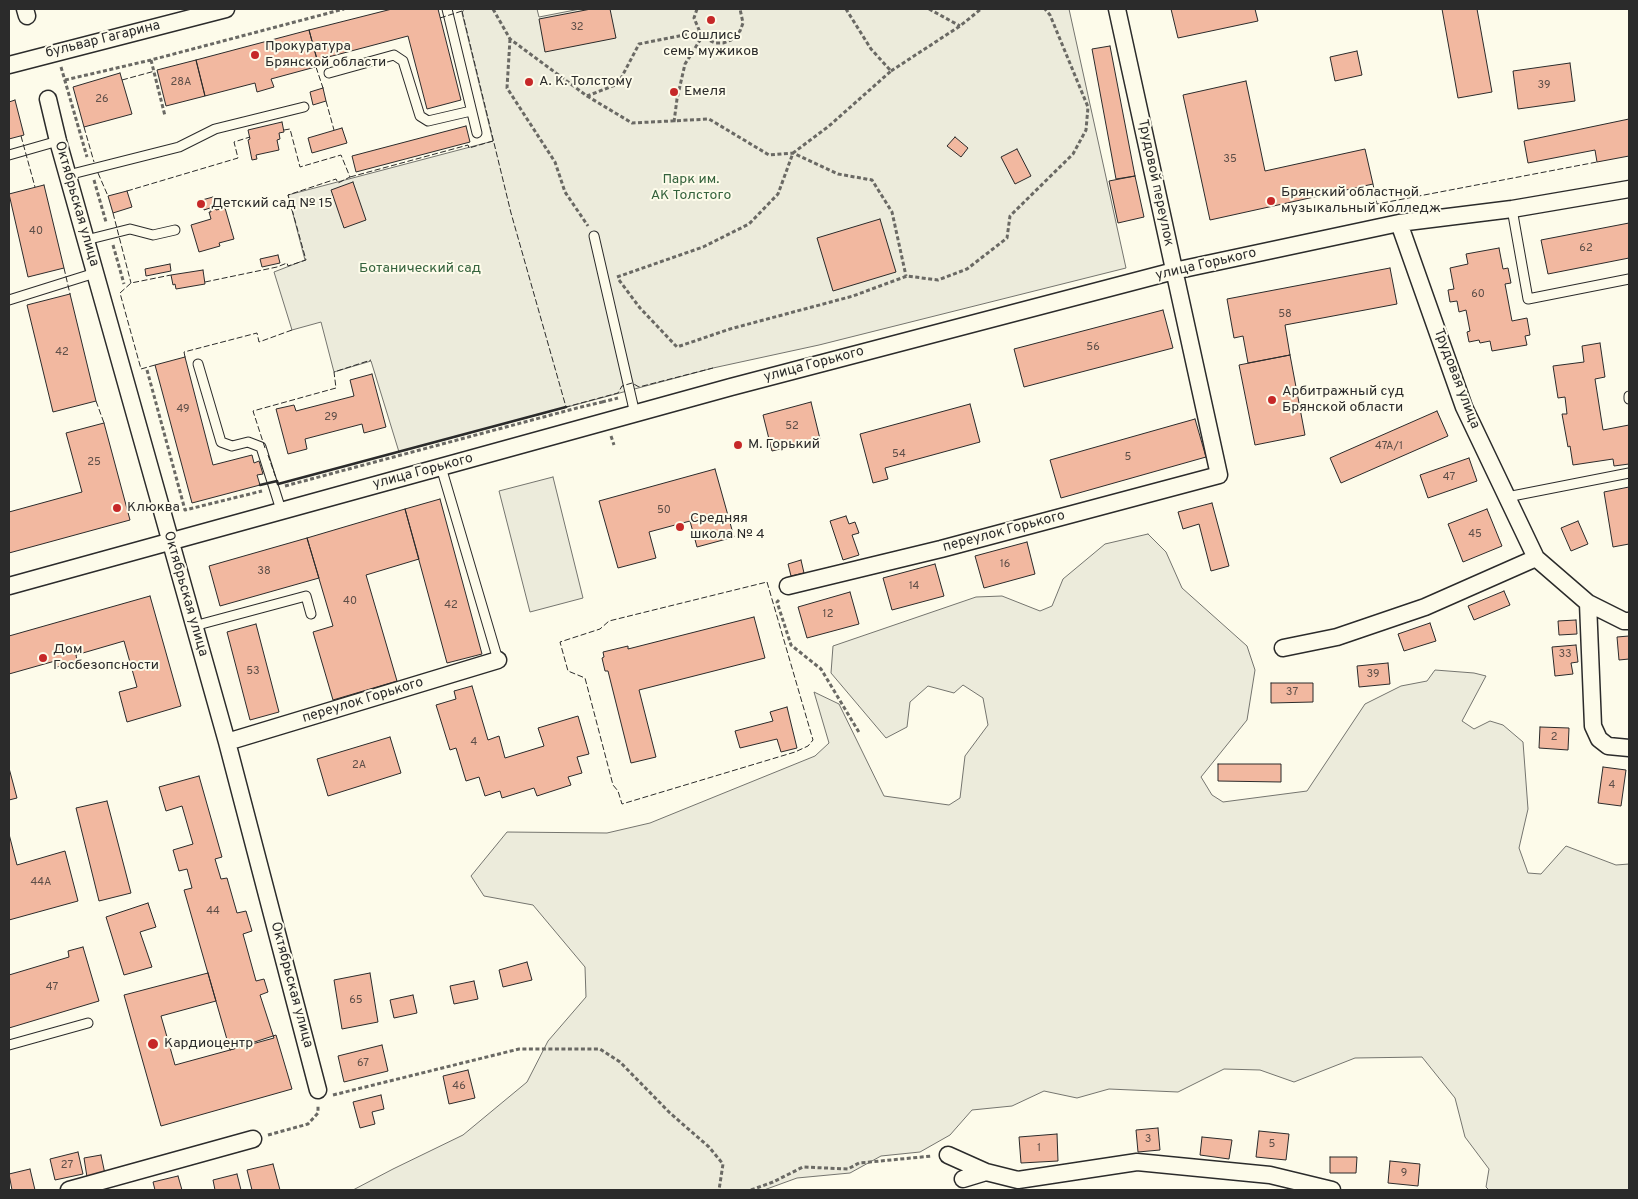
<!DOCTYPE html>
<html>
<head>
<meta charset="utf-8">
<style>
  body { margin:0 }
  #map { position:relative; width:1638px; height:1199px; overflow:hidden; background:#fdfbea; font-family:Overpass,sans-serif }
  canvas { display:block }
  .frame { position:absolute; inset:0; border:10px solid #2b2b2b; pointer-events:none }
</style>
</head>
<body>
<div id="map">
<canvas width="1638" height="1199"></canvas>
<div class="frame"></div>
</div>
<script>
const g = document.querySelector('canvas').getContext('2d');
g.lineJoin = 'round';
function paint(path, color) {
  g.fillStyle = color;
  g.fill(path, 'evenodd');
}
function shape(rows) {
  const path = new Path2D();
  for (const r of rows) {
    path.moveTo(r[0], r[1]);
    for (let i = 2; i < r.length; i += 2) path.lineTo(r[i], r[i + 1]);
  }
  return path;
}
function strokePath(path, color, width, dash) {
  g.strokeStyle = color;
  g.lineWidth = width;
  g.lineCap = dash ? 'butt' : 'round';
  g.setLineDash(dash || []);
  g.stroke(path);
}
function label(font, color, halo, rows, align = 'center') {
  g.font = font + ' Overpass,sans-serif';
  g.lineWidth = 4;
  g.setLineDash([]);
  g.textBaseline = 'middle';
  g.strokeStyle = halo;
  g.fillStyle = color;
  for (const [text, x, y, turn = 0] of rows) {
    g.save();
    g.translate(x, y);
    g.rotate((+turn || 0) * Math.PI / 180);
    g.textAlign = isNaN(turn) ? turn : align;
    if (halo) g.strokeText(text, 0, 0);
    g.fillText(text, 0, 0);
    g.restore();
  }
}
const green = shape([
  [464,9,537,9,539,17,580,9,1069,9,1126,268,819,345,713,368,399,452,371,361,334,372,321,322,292,330,274,272,305,260,288,195,493,141,462,13,464,9],
  [553,477,583,598,530,612,499,491,553,477],
  [1148,534,1166,552,1182,588,1247,646,1255,670,1247,720,1201,777,1212,795,1223,802,1307,791,1365,704,1401,686,1427,681,1435,670,1474,673,1486,676,1462,721,1474,729,1490,721,1503,725,1523,742,1528,809,1519,848,1528,873,1541,874,1566,846,1616,865,1629,864,1629,1190,1489,1190,1486,1187,1489,1169,1465,1137,1455,1098,1422,1057,1355,1058,1294,1082,1260,1070,1224,1069,1178,1092,1109,1089,1077,1098,1044,1091,1012,1106,972,1110,950,1135,920,1152,881,1156,850,1173,797,1178,764,1190,353,1190,393,1169,463,1135,527,1082,548,1041,586,997,585,967,533,905,484,896,471,876,507,832,607,833,650,823,815,756,829,743,814,692,839,704,884,796,949,805,960,798,965,756,988,725,983,698,963,685,954,693,928,686,910,702,907,727,886,738,831,673,833,646,976,597,1002,596,1040,611,1052,606,1063,579,1105,544,1148,534]
]);
paint(green, '#ecebdb');
strokePath(green, '#74746e', 1);
const building = shape([
  [392,9,438,9,461,100,427,109,408,36,317,60,309,30,392,9],
  [591,9,610,9,616,38,545,52,539,19,591,9],
  [1171,9,1255,9,1258,21,1178,38,1171,9],
  [1442,9,1477,9,1492,92,1458,98,1442,9],
  [309,30,319,66,271,79,274,87,257,92,255,83,205,96,196,60,309,30],
  [1110,46,1135,176,1116,179,1092,49,1110,46],
  [1357,51,1362,75,1335,81,1330,57,1357,51],
  [196,60,205,96,166,106,157,70,196,60],
  [1570,63,1575,101,1518,109,1513,71,1570,63],
  [120,73,132,114,84,127,73,87,120,73],
  [1246,81,1265,171,1365,149,1373,184,1210,220,1183,95,1246,81],
  [323,88,326,101,313,105,310,92,323,88],
  [15,100,24,135,9,139,9,102,15,100],
  [1629,119,1629,156,1597,162,1595,150,1528,163,1524,141,1629,119],
  [282,122,284,132,279,133,280,139,277,140,279,150,256,155,257,159,252,160,248,140,250,139,248,130,282,122],
  [466,126,470,142,356,172,352,156,466,126],
  [342,128,347,143,312,153,308,138,342,128],
  [955,137,968,148,961,157,947,146,955,137],
  [1017,149,1031,176,1015,184,1001,157,1017,149],
  [1135,176,1144,217,1118,223,1109,181,1135,176],
  [353,182,366,220,344,228,331,190,353,182],
  [44,185,64,268,28,277,9,194,44,185],
  [127,191,132,207,113,213,108,196,127,191],
  [213,197,216,210,225,208,234,239,219,243,220,246,199,252,191,225,211,219,209,212,211,212,210,208,204,210,202,200,213,197],
  [880,219,896,272,833,291,817,238,880,219],
  [1629,223,1629,258,1548,274,1541,240,1629,223],
  [1499,248,1503,269,1508,268,1511,283,1505,284,1512,321,1527,318,1530,335,1525,336,1527,345,1492,351,1490,341,1480,343,1479,340,1469,342,1467,332,1470,331,1466,310,1459,312,1457,301,1450,302,1448,290,1454,289,1450,268,1468,264,1466,254,1499,248],
  [278,255,280,263,262,267,260,259,278,255],
  [170,264,171,271,146,276,145,269,170,264],
  [1390,268,1397,304,1285,325,1290,355,1248,363,1243,336,1234,338,1227,299,1390,268],
  [203,270,205,284,176,289,175,284,173,285,171,275,203,270],
  [70,294,96,401,53,412,27,305,70,294],
  [1163,310,1173,348,1024,387,1014,349,1163,310],
  [1600,343,1605,377,1595,379,1603,430,1629,425,1629,464,1614,466,1613,459,1573,465,1570,446,1568,447,1562,414,1567,414,1565,397,1558,398,1553,366,1584,362,1582,346,1600,343],
  [1290,355,1305,435,1255,445,1239,365,1290,355],
  [185,357,213,465,252,455,254,463,259,461,263,474,257,475,260,485,192,503,155,365,185,357],
  [372,374,386,427,364,433,362,424,305,439,307,449,288,454,276,409,294,405,296,411,354,396,350,380,372,374],
  [811,402,820,439,772,451,763,415,811,402],
  [970,404,980,442,885,468,888,479,873,483,860,434,970,404],
  [1437,411,1448,436,1341,483,1330,458,1437,411],
  [1195,419,1206,457,1061,498,1050,460,1195,419],
  [104,423,130,520,9,553,9,512,82,492,66,433,104,423],
  [1469,458,1477,481,1428,498,1420,475,1469,458],
  [715,469,734,537,697,547,690,521,649,532,656,558,618,568,599,501,715,469],
  [1629,487,1629,544,1613,547,1604,492,1629,487],
  [440,499,482,654,447,663,405,509,440,499],
  [1212,503,1229,566,1211,571,1199,524,1183,529,1178,512,1212,503],
  [405,509,419,559,366,575,397,681,333,700,313,632,333,626,307,538,405,509],
  [1487,509,1502,546,1463,562,1448,524,1487,509],
  [846,516,849,524,855,522,859,533,852,535,859,555,843,560,830,521,846,516],
  [1578,521,1588,544,1571,551,1561,528,1578,521],
  [307,538,319,578,220,606,209,566,307,538],
  [1027,542,1035,574,984,588,975,556,1027,542],
  [801,560,804,573,791,576,788,564,801,560],
  [935,564,944,596,892,610,883,578,935,564],
  [1504,591,1510,605,1474,620,1468,606,1504,591],
  [850,592,859,624,807,638,798,607,850,592],
  [150,596,181,706,127,722,119,692,137,687,124,641,76,655,77,661,57,667,55,661,9,674,9,636,150,596],
  [754,617,765,658,639,690,656,757,631,763,608,671,605,671,602,658,604,657,603,652,628,646,628,649,754,617],
  [1576,620,1577,634,1559,635,1558,621,1576,620],
  [1430,623,1436,641,1404,651,1398,634,1430,623],
  [256,624,279,712,250,720,227,632,256,624],
  [1629,636,1629,659,1619,660,1617,637,1629,636],
  [1576,645,1578,662,1571,663,1573,674,1555,676,1552,647,1576,645],
  [1388,663,1390,684,1359,687,1357,666,1388,663],
  [1271,683,1313,683,1313,702,1271,703,1271,683],
  [472,686,488,740,499,736,505,758,544,746,538,728,578,716,589,754,577,757,582,773,568,777,571,785,537,796,534,788,502,798,500,791,485,796,479,777,466,781,456,748,450,750,436,705,456,699,454,691,472,686],
  [787,707,797,748,781,752,777,739,740,748,735,731,773,721,770,712,787,707],
  [1540,727,1569,728,1568,750,1539,748,1540,727],
  [390,737,401,773,328,796,317,759,390,737],
  [1218,764,1281,764,1281,782,1218,781,1218,764],
  [1603,767,1626,770,1621,806,1598,803,1603,767],
  [9,768,17,798,9,800,9,768],
  [199,776,222,857,215,859,221,879,227,878,237,913,246,911,252,931,243,934,256,981,264,979,268,992,260,995,274,1038,230,1050,184,890,192,888,187,869,179,871,173,850,193,844,182,806,166,811,159,787,199,776],
  [107,801,131,893,99,901,76,808,107,801],
  [9,834,17,865,65,851,78,901,9,920,9,834],
  [148,903,156,927,140,932,152,967,124,975,106,917,148,903],
  [83,947,99,1001,9,1028,9,975,69,957,68,951,83,947],
  [527,962,532,980,503,987,499,970,527,962],
  [208,973,216,1001,161,1016,175,1065,230,1050,276,1035,292,1089,161,1126,124,995,208,973],
  [370,973,378,1022,342,1029,334,980,370,973],
  [474,981,478,999,454,1004,450,986,474,981],
  [413,995,417,1013,394,1018,390,1000,413,995],
  [382,1045,388,1071,344,1082,338,1056,382,1045],
  [468,1070,475,1098,449,1104,443,1076,468,1070],
  [381,1095,384,1109,372,1112,375,1124,360,1128,353,1102,381,1095],
  [1158,1128,1160,1150,1138,1152,1136,1130,1158,1128],
  [1259,1131,1289,1134,1286,1160,1256,1157,1259,1131],
  [1057,1134,1058,1161,1021,1163,1019,1137,1057,1134],
  [1202,1137,1232,1140,1229,1159,1200,1155,1202,1137],
  [78,1152,83,1174,55,1180,50,1159,78,1152],
  [101,1155,105,1174,87,1177,84,1158,101,1155],
  [1330,1157,1357,1157,1356,1173,1330,1173,1330,1157],
  [1390,1161,1420,1164,1418,1186,1388,1183,1390,1161],
  [273,1164,280,1190,252,1190,247,1170,273,1164],
  [30,1169,35,1190,12,1190,9,1174,30,1169],
  [237,1174,241,1190,215,1190,213,1180,237,1174],
  [178,1176,182,1190,155,1190,153,1182,178,1176]
]);
paint(building, '#f2b8a0');
strokePath(building, '#2b2b2b', 1);
const lane = shape([
  [447,9,477,133],
  [329,73,394,55,403,61,420,116,428,121,471,111],
  [9,155,58,141],
  [68,175,179,147,215,129,304,107],
  [1512,209,1528,299,1629,279],
  [594,236,635,414],
  [86,240,130,229,153,235,175,230],
  [9,300,95,273],
  [198,364,221,442,232,446,248,442,261,447,281,510],
  [1629,396,1629,399],
  [441,467,498,660],
  [1507,497,1629,473],
  [194,626,306,596,311,614],
  [9,1045,88,1023]
]);
const street = shape([
  [25,9,27,16],
  [9,65,226,9],
  [48,99,58,141,227,742,318,1090],
  [1399,223,1464,407,1536,558,1588,603,1624,621,1629,621],
  [9,586,731,387,1174,271,1399,223,1512,209,1629,189],
  [788,586,941,549,1219,475,1117,9],
  [1588,603,1593,726,1599,739,1608,746,1629,748],
  [1283,648,1337,637,1425,607,1536,558],
  [227,742,498,660],
  [948,1155,986,1172],
  [963,1179,986,1172,1018,1180,1137,1162,1270,1175,1332,1190],
  [69,1190,253,1139]
]);
strokePath(lane, '#2b2b2b', 11);
strokePath(street, '#2b2b2b', 19);
strokePath(shape([
  [493,9,510,39,587,96,618,84,639,44,699,32],
  [697,9,694,18,702,37,715,43,723,43,731,40,740,31,743,23,740,9],
  [929,9,960,26],
  [510,39,507,88,555,162,565,192,588,226],
  [151,60,165,116],
  [61,67,87,157],
  [891,71,960,26,981,9],
  [65,80,151,60,344,9],
  [587,96,632,123,709,119,769,155,793,153,838,174,872,180,892,212,906,276],
  [674,122,677,99,685,64,702,37],
  [94,180,106,222],
  [113,245,124,284],
  [617,277,703,247,749,224,778,194,793,153,829,126,891,71,871,49,846,9],
  [619,280,640,308,677,347,730,329,853,296,907,276,938,280,967,269,1007,238,1010,216,1073,154,1086,130,1088,107,1050,15,1045,9],
  [147,370,185,510,262,491],
  [602,402,618,398],
  [611,436,614,445],
  [285,486,577,408,602,402,603,405],
  [779,600,777,602,791,645,821,669,860,734],
  [333,1095,519,1049,600,1049,620,1062,670,1113,709,1147,723,1164,719,1190],
  [268,1135,308,1124,318,1113,318,1105],
  [751,1190,773,1182,803,1167,848,1169,859,1163,932,1156]
]), '#6a6964', 3, [4, 2.5]);
strokePath(lane, '#fdfbea', 9);
strokePath(street, '#fdfbea', 16);
strokePath(shape([
  [462,11,511,213,566,407,618,393,622,386,632,383,639,387,713,368],
  [440,18,462,11,463,9],
  [316,67,323,88],
  [122,80,155,71],
  [326,101,334,130],
  [84,127,94,162],
  [21,136,35,187],
  [98,173,108,196],
  [350,177,468,145,469,148,493,141],
  [1373,184,1377,204,1597,162],
  [127,191,238,158,234,142,250,137],
  [113,213,131,283],
  [64,268,70,294],
  [205,282,277,267,287,263,288,266,306,260,288,195,336,179,338,183,350,177,341,155,300,167,290,129,284,130],
  [185,357,184,352,257,333,259,342,292,330],
  [155,365,141,369,120,293,131,283,171,275],
  [96,401,104,423],
  [265,448,253,411,336,388,334,372,371,360],
  [268,455,277,481],
  [767,582,813,740,808,746,795,752,622,804,618,791,613,785,585,678,568,671,560,642,600,629,609,621,767,582]
]), '#2b2b2b', 1, [6, 2.5]);
strokePath(shape([
  [260,485,277,481,278,484,566,407]
]), '#2b2b2b', 2.5);
for (const [x, y, r, color] of [
  [711,20,5,"#c62828"],
  [255,55,5,"#c62828"],
  [529,82,5,"#c62828"],
  [674,92,5,"#c62828"],
  [1271,201,5,"#c62828"],
  [201,204,5,"#c62828"],
  [1272,400,5,"#c62828"],
  [738,445,5,"#c62828"],
  [117,508,5,"#c62828"],
  [680,527,5,"#c62828"],
  [43,658,5,"#c62828"],
  [153,1044,6,"#c62828"]
]) {
  const dot = new Path2D();
  dot.arc(x, y, r, 0, 2 * Math.PI);
  g.fillStyle = color;
  g.fill(dot);
  strokePath(dot, '#fdfbea', 2);
}
label('11px', '#5d4e48', null, [
  ["32",577,28],
  ["28А",181,83],
  ["39",1544,86],
  ["26",102,100],
  ["35",1230,160],
  ["40",36,232],
  ["62",1586,249],
  ["60",1478,295],
  ["58",1285,315],
  ["56",1093,348],
  ["42",62,353],
  ["49",183,410],
  ["29",331,418],
  ["52",792,427],
  ["47А/1",1389,447],
  ["54",899,455],
  ["5",1128,458],
  ["25",94,463],
  ["47",1449,478],
  ["50",664,511],
  ["45",1475,535],
  ["16",1005,565],
  ["38",264,572],
  ["14",914,587],
  ["40",350,602],
  ["42",451,606],
  ["12",828,615],
  ["33",1565,655],
  ["53",253,672],
  ["39",1373,675],
  ["37",1292,693],
  ["2",1554,738],
  ["4",474,743],
  ["2А",359,766],
  ["4",1612,786],
  ["44А",41,883],
  ["44",213,912],
  ["47",52,988],
  ["65",356,1001],
  ["67",363,1064],
  ["46",459,1087],
  ["3",1148,1140],
  ["5",1272,1145],
  ["1",1039,1149],
  ["27",67,1166],
  ["9",1404,1174]
]);
label('14px', '#2b2b2b', '#fdfbea', [
  ["Сошлись",711,36,"center"],
  ["семь мужиков",711,52,"center"],
  ["Прокуратура",265,47],
  ["Брянской области",265,63],
  ["А. К. Толстому",539,82],
  ["Емеля",684,92],
  ["Брянский областной",1281,193],
  ["музыкальный колледж",1281,209],
  ["Детский сад № 15",211,204],
  ["Арбитражный суд",1282,392],
  ["Брянской области",1282,408],
  ["М. Горький",748,445],
  ["Клюква",127,508],
  ["Средняя",690,519],
  ["школа № 4",690,535],
  ["Дом",53,650],
  ["Госбезопсности",53,666],
  ["Кардиоцентр",164,1044]
], 'left');
label('14px', '#2b2b2b', '#fdfbea', [
  ["бульвар Гагарина",103,40,-14],
  ["Трудовой переулок",1155,183,78],
  ["Октябрьская улица",76,204,74],
  ["улица Горького",1206,265,-13],
  ["улица Горького",814,365,-15],
  ["Трудовая улица",1456,379,69],
  ["улица Горького",423,472,-15],
  ["переулок Горького",1004,532,-15],
  ["Октябрьская улица",185,594,74],
  ["переулок Горького",363,701,-17],
  ["Октябрьская улица",291,985,75]
]);
label('14px', '#34623c', '#fdfbea', [
  ["Парк им.",691,180],
  ["АК Толстого",691,196],
  ["Ботанический сад",420,269]
]);
</script>
</body>
</html>
